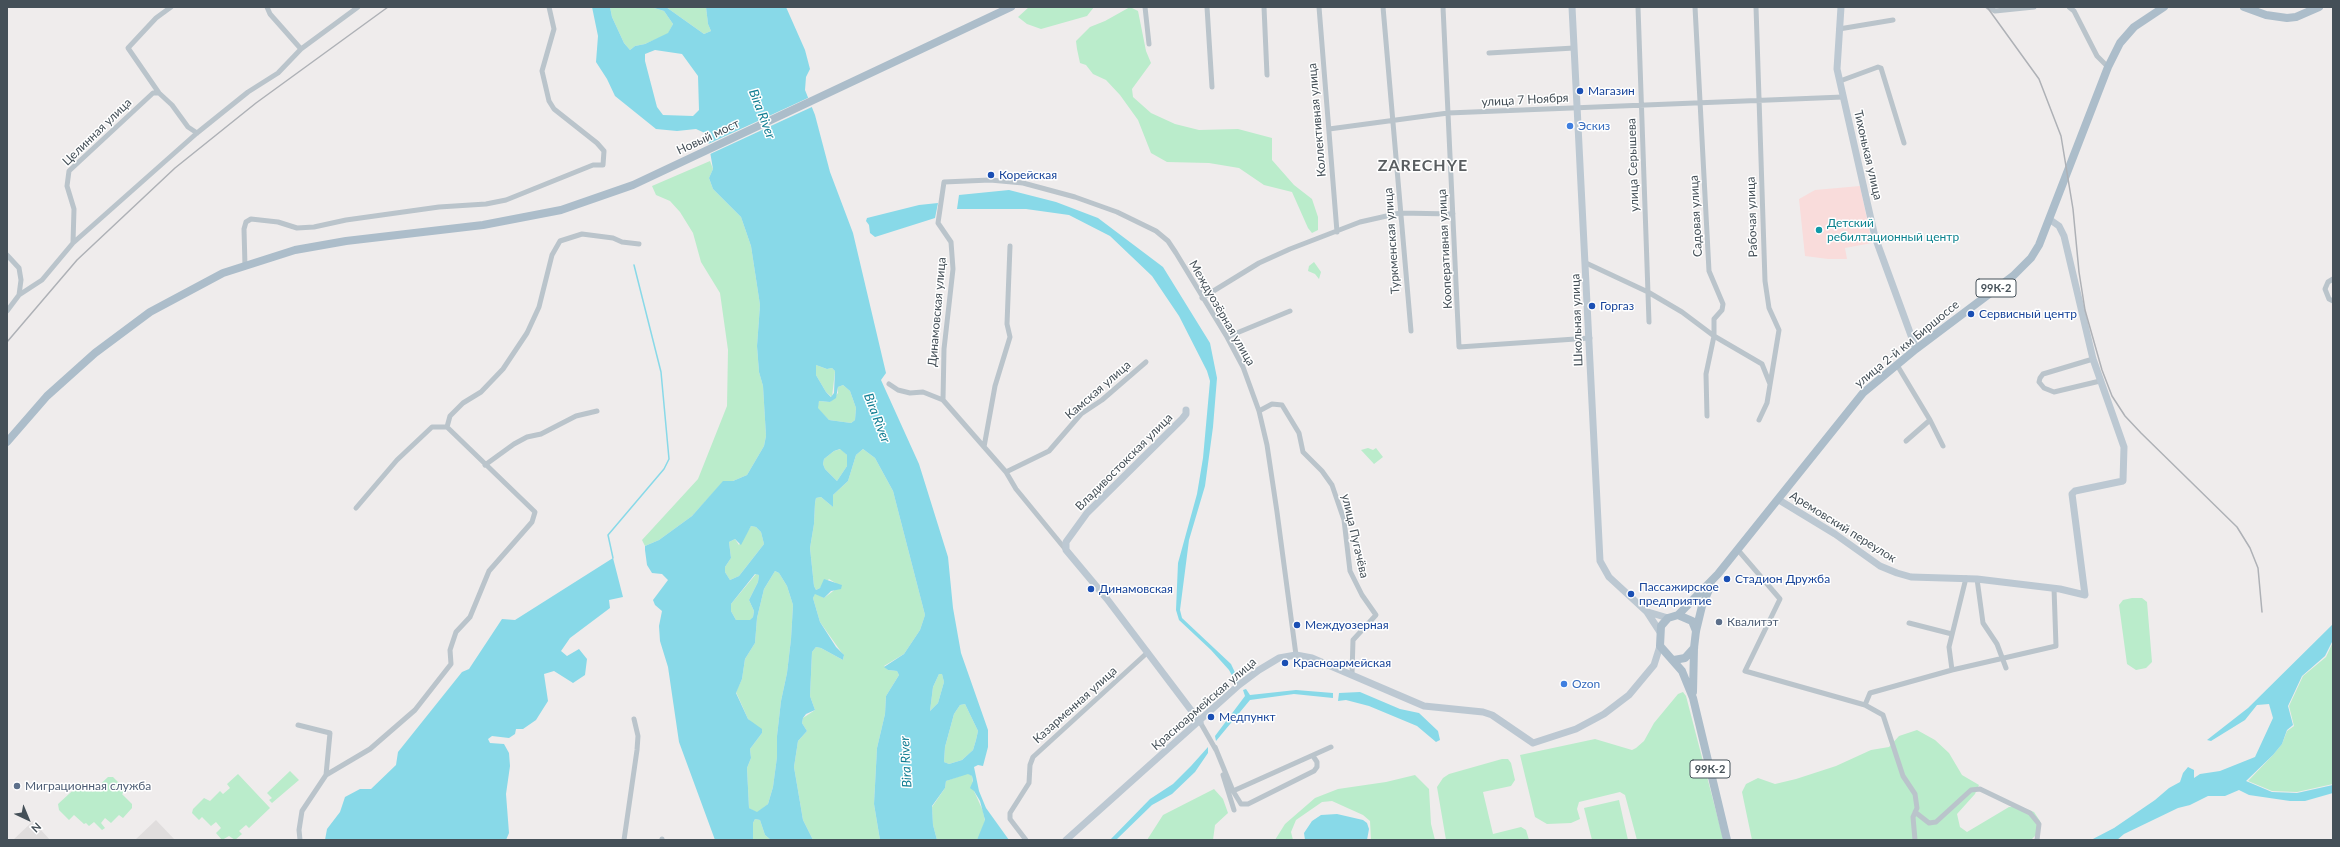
<!DOCTYPE html>
<html>
<head>
<meta charset="utf-8">
<style>
  body { margin:0 }
  #map { position:relative; width:2340px; height:847px; overflow:hidden; background:#efecec; font-family:Lato,sans-serif }
  canvas { display:block }
  .frame { position:absolute; inset:0; border:8px solid #455058; pointer-events:none }
  .north { position:absolute; left:8px; top:799px; width:40px; height:40px; -webkit-text-stroke:3px #fff; paint-order:stroke; rotate:136deg; font-size:11px; font-weight:700; line-height:16px; text-align:center; color:#455058 }
  .north::after { content:''; display:block; margin:auto; width:14px; height:18px; background:#455058; clip-path:polygon(50% 0,100% 100%,50% 72%,0 100%) }
</style>
</head>
<body>
<div id="map">
<canvas width="2340" height="847"></canvas>
<div class="frame"></div>
<div class="north">N</div>
</div>
<script>
const g = document.querySelector('canvas').getContext('2d');
g.lineJoin = 'round';
function paint(path, color) {
  g.fillStyle = color;
  g.fill(path, 'evenodd');
}
function shape(rows) {
  const path = new Path2D();
  for (const r of rows) {
    path.moveTo(r[0], r[1]);
    for (let i = 2; i < r.length; i += 2) path.lineTo(r[i], r[i + 1]);
  }
  return path;
}
function strokePath(path, color, width, dash) {
  g.strokeStyle = color;
  g.lineWidth = width;
  g.lineCap = dash ? 'butt' : 'round';
  g.setLineDash(dash || []);
  g.stroke(path);
}
function label(font, color, halo, rows, align = 'center') {
  g.font = font + ' Lato,sans-serif';
  g.lineWidth = 3;
  g.setLineDash([]);
  g.textBaseline = 'middle';
  g.strokeStyle = halo;
  g.fillStyle = color;
  for (const [text, x, y, turn = 0] of rows) {
    g.save();
    g.translate(x, y);
    g.rotate((+turn || 0) * Math.PI / 180);
    g.textAlign = isNaN(turn) ? turn : align;
    if (halo) g.strokeText(text, 0, 0);
    g.fillText(text, 0, 0);
    g.restore();
  }
}
paint(shape([
  [156,820,175,840,135,840],
  [33,821,50,840,13,840]
]), '#e0dddd');
paint(shape([
  [1860,186,1872,243,1845,248,1847,259,1828,259,1805,256,1799,199,1815,190]
]), '#f9dcdb');
paint(shape([
  [610,7,651,7,664,11,673,24,668,34,645,44,635,46,630,50,624,43,612,17],
  [666,7,706,7,708,24,711,31,704,34],
  [1029,7,1094,7,1087,16,1041,29,1027,24,1018,17],
  [1130,7,1138,11,1146,51,1151,63,1132,89,1133,97,1151,113,1175,124,1199,130,1238,129,1272,138,1272,160,1294,185,1312,199,1318,217,1318,230,1312,233,1308,228,1292,192,1264,185,1239,168,1209,163,1167,162,1151,153,1138,120,1120,95,1106,80,1093,74,1086,65,1080,63,1077,49,1076,41,1090,27,1105,21],
  [710,161,713,169,709,178,713,189,741,217,751,246,760,305,757,346,759,372,763,386,766,436,764,446,747,475,733,481,723,482,692,516,659,540,645,546,642,540,698,479,727,406,728,350,720,293,701,262,693,233,680,212,670,201,656,195,652,186],
  [1314,262,1321,272,1319,279,1315,274,1308,271,1309,266],
  [816,365,827,369,832,368,835,371,832,397,826,392,816,375],
  [843,385,850,391,856,408,855,420,851,423,829,420,817,408,819,401,830,402,838,393,838,387],
  [1368,448,1373,450,1376,448,1383,457,1374,464,1361,450],
  [841,449,847,455,847,466,837,481,825,469,823,464,824,459,834,451],
  [863,449,875,458,893,491,925,615,920,630,904,654,884,666,888,670,897,671,899,675,886,696,885,714,877,748,874,804,880,840,813,840,803,820,794,767,798,741,807,731,802,723,803,718,815,710,810,696,812,652,816,647,821,648,843,660,844,656,820,622,813,598,815,593,824,598,841,585,837,584,829,579,820,588,816,590,814,586,810,548,814,524,815,503,816,498,821,497,833,507,833,495,848,481,856,455],
  [751,526,756,527,761,532,764,544,739,576,730,580,725,572,725,567,731,558,729,542,735,539,739,545],
  [775,571,779,573,787,586,793,605,791,639,787,673,781,701,777,736,777,757,773,787,768,804,757,813,749,808,747,768,751,758,750,749,762,733,748,719,736,692,742,679,745,659,755,643,757,618,764,589],
  [756,574,759,575,758,582,749,600,754,611,753,617,750,621,736,620,731,611,731,604],
  [2132,598,2142,598,2147,602,2152,662,2146,668,2136,670,2127,664,2119,605,2123,600],
  [2333,642,2333,784,2297,792,2272,791,2248,781,2273,755,2282,744,2287,731,2294,726,2289,706,2303,676,2326,657],
  [939,674,942,674,944,682,938,703,930,711,933,687],
  [1683,692,1686,696,1723,838,1722,840,1637,840,1625,795,1620,792,1579,802,1577,809,1580,819,1571,823,1547,824,1535,817,1520,755,1595,739,1632,750,1636,748,1644,741,1654,723,1678,694],
  [965,704,978,731,976,740,973,750,962,760,949,764,944,762,945,747,954,714,960,705],
  [1917,730,1935,740,1949,753,1962,775,1979,785,1975,794,1957,814,1960,827,1967,832,2009,807,2021,807,2034,812,2040,821,2041,828,2035,836,2031,840,1752,840,1742,792,1746,784,1758,778,1775,784,1796,779,1836,766,1871,750,1889,747,1899,736],
  [1502,759,1508,759,1511,763,1515,780,1511,786,1483,792,1493,834,1521,827,1526,830,1529,840,1446,840,1437,787,1443,778,1449,774],
  [290,771,299,780,272,803,269,800,272,798,267,793],
  [968,773,972,776,974,791,983,811,985,821,979,837,977,840,937,840,933,825,932,807,945,788,946,781],
  [238,774,270,808,249,828,246,825,239,831,242,834,235,840,229,836,222,840,216,833,221,828,216,822,211,826,202,817,199,820,192,813,193,809,204,798,210,801,220,791,223,794,230,788,227,784],
  [1415,775,1429,789,1431,824,1435,840,1371,840,1370,821,1363,815,1332,801,1322,802,1296,820,1291,832,1293,840,1275,840,1285,824,1315,798,1338,789,1386,782],
  [108,777,113,777,126,790,122,794,132,804,132,808,123,818,119,815,111,823,105,818,101,823,105,828,102,830,94,822,89,826,86,823,84,824,74,815,69,820,59,810,58,804,82,782,92,792],
  [1214,789,1223,799,1228,813,1215,825,1213,840,1147,840,1163,815],
  [1619,800,1628,840,1592,840,1584,808],
  [755,819,760,820,765,835,771,840,753,840,753,823]
]), '#baeccb');
paint(shape([
  [592,7,610,7,612,17,624,43,630,50,635,46,645,44,668,33,673,24,664,11,651,7,666,7,704,34,711,31,708,24,706,7,786,7,805,50,810,69,806,77,805,90,815,115,830,172,853,233,886,373,881,380,919,464,948,557,953,608,961,653,988,730,988,747,983,766,978,765,974,767,979,791,986,808,1009,840,977,840,985,820,980,801,974,791,970,788,973,781,972,776,968,774,946,781,945,788,932,806,933,825,937,840,880,840,874,804,877,748,885,714,886,696,899,675,897,671,888,670,884,667,904,654,920,630,925,615,893,491,875,458,863,449,856,455,848,481,833,495,833,507,821,497,816,498,815,503,814,524,810,548,814,586,816,590,820,588,824,579,842,585,841,589,831,591,824,598,815,594,813,598,820,622,836,647,844,655,843,660,821,648,816,647,812,652,810,696,815,710,806,714,803,718,802,723,807,731,798,741,794,767,803,820,813,840,771,840,765,835,760,820,755,819,753,823,753,840,715,840,679,742,668,667,660,641,659,626,662,611,655,605,653,600,668,580,662,574,652,573,647,565,645,550,645,546,659,540,692,516,723,481,733,481,747,475,764,446,766,436,763,386,759,372,757,346,760,305,751,246,741,217,713,189,709,178,713,169,707,134,696,129,677,131,656,129,615,96,607,79,596,62,598,36],
  [655,50,682,54,698,76,699,110,693,116,663,115,657,107,645,61,645,54],
  [816,365,827,369,832,368,835,371,834,393,831,397,826,392,816,375],
  [843,385,850,391,856,408,855,420,851,423,829,420,818,408,819,401,830,402,836,398,838,387],
  [840,449,847,455,847,466,837,481,825,469,823,464,824,459,834,451],
  [751,526,756,527,761,532,764,544,739,576,730,580,725,572,725,567,731,558,729,542,735,539,741,545],
  [775,571,779,573,787,586,793,605,791,639,787,673,781,701,777,736,777,757,773,787,768,804,757,812,749,808,747,768,751,758,750,749,762,733,762,729,748,719,736,693,742,679,745,659,755,643,757,618,764,589],
  [755,574,759,575,758,582,749,600,754,611,753,617,750,620,736,620,731,611,731,604],
  [939,674,942,674,944,682,938,703,930,711,933,687],
  [965,704,978,731,976,740,973,750,962,760,949,764,944,762,945,747,954,714,960,705],
  [1009,190,1056,202,1098,218,1163,267,1210,343,1217,378,1213,427,1205,486,1189,540,1180,610,1182,618,1231,664,1239,681,1236,683,1229,670,1211,650,1179,620,1176,610,1178,563,1197,494,1203,458,1210,381,1207,371,1179,316,1152,276,1110,236,1069,215,1026,209,957,209,959,195],
  [938,203,935,218,875,237,870,233,869,225,866,221,867,218,919,205],
  [613,558,623,597,609,600,610,608,570,638,561,651,567,656,579,649,587,659,585,675,573,683,554,671,544,674,548,701,536,720,523,729,516,729,515,734,509,738,492,736,488,739,490,743,504,744,509,753,510,766,506,794,509,833,506,840,325,840,327,829,340,812,345,797,360,789,371,789,396,765,398,752,462,672,469,669,502,619,515,620],
  [2333,624,2333,640,2325,656,2302,676,2288,706,2293,725,2287,730,2282,744,2273,755,2246,781,2272,792,2297,793,2333,785,2333,793,2305,801,2290,801,2249,795,2239,790,2225,796,2208,796,2190,805,2178,808,2124,834,2117,840,2091,840,2114,828,2155,800,2169,788,2180,782,2183,773,2188,767,2194,770,2194,778,2200,774,2220,771,2255,757,2273,718,2269,704,2257,705,2245,720,2211,741,2207,740,2248,708],
  [1246,689,1250,695,1296,690,1333,693,1333,698,1294,694,1250,700,1216,741,1215,736,1245,696,1243,690],
  [1360,692,1400,709,1419,713,1438,731,1440,740,1436,742,1417,726,1369,706,1346,700,1338,701,1339,693],
  [1208,747,1208,753,1195,772,1172,794,1152,805,1116,840,1110,840,1150,799,1173,784,1191,766],
  [1337,814,1363,820,1367,823,1369,829,1367,840,1305,840,1304,833,1312,821,1321,815]
]), '#88d9e8');
paint(shape([
  [810,97,814,106,708,155,706,145]
]), '#efecec');
strokePath(shape([
  [613,558,608,535,664,469,669,459,661,372,634,265]
]), '#88d9e8', 1.5);
strokePath(shape([
  [171,7,156,18,128,48,159,93,172,105,188,127,197,133],
  [267,7,270,14,301,49],
  [1145,7,1149,44],
  [1207,7,1212,87],
  [1264,7,1267,75],
  [1319,7,1337,232],
  [1383,7,1411,331],
  [1443,7,1459,347,1590,338],
  [1638,7,1649,322],
  [1695,7,1709,271,1723,304,1722,310,1714,319,1714,336,1706,374,1707,416],
  [1756,7,1765,281,1769,308,1779,330,1767,403,1759,420],
  [1988,7,1995,11,2034,7],
  [2069,7,2074,11,2097,56,2108,67],
  [1839,29,1893,20],
  [1489,53,1574,48],
  [1840,81,1878,67,1881,68,1904,143],
  [1329,129,1448,113,1843,97],
  [73,243,74,209,67,186,69,171,153,93,159,93],
  [7,255,19,268,21,280,19,295,7,311],
  [1586,263,1648,292,1682,312,1714,336,1762,364,1770,384],
  [245,266,244,229,246,222,251,219,278,222,297,228,314,227,346,220,439,207,486,204,506,200,593,165,603,165,604,151,597,143,554,109,549,101,542,71,554,29,549,7],
  [2333,279,2328,282,2325,289,2329,299,2333,301],
  [19,295,42,280,73,243,197,133,248,92,278,73,301,49,358,7],
  [1202,298,1259,263,1290,249,1360,222,1400,213,1453,214],
  [1227,337,1290,311],
  [2093,359,2043,374,2040,378,2039,382,2044,388,2054,392,2100,381],
  [1897,365,1930,420,1906,441],
  [889,384,898,390,910,393,923,392,943,400,1006,472,1016,489,1066,550],
  [943,400,944,349,953,269,951,242,938,223,944,182,990,180,1023,183,1075,197,1117,212,1156,231,1168,241,1176,253,1227,337,1243,367,1259,411,1267,445,1277,512,1296,655],
  [1259,411,1272,404,1282,405,1299,433,1303,452,1322,471,1332,485,1344,520,1350,571,1362,595,1376,615,1353,640,1352,674],
  [1930,420,1943,446],
  [984,447,995,386,1010,337,1007,324,1010,246],
  [485,465,514,444,527,437,541,434,576,416,597,411],
  [1006,472,1049,451,1081,414,1102,400,1146,362],
  [356,508,397,460,432,427,447,427],
  [1738,550,1780,599,1745,671,1865,705,1883,715,1903,776,1915,794,1917,808,1913,817,1915,840],
  [1977,579,1983,623,1997,644,2006,668],
  [1909,623,1952,634],
  [1952,670,1949,647,1966,578],
  [1865,705,1870,693,1952,670,2056,646,2054,588],
  [1200,722,1216,750],
  [298,725,330,733,326,775,302,811,299,830,300,840],
  [1215,747,1233,791,1331,747],
  [326,775,370,749,415,710,451,664,450,650,456,632,470,617,489,571,532,522,535,512,447,427,450,416,463,403,481,392,503,369,527,333,539,307,552,255,560,241,582,234,613,238,622,242,639,244],
  [1223,775,1234,810],
  [1233,791,1241,804,1248,804,1314,771,1317,767,1317,762,1313,756],
  [1915,812,1929,823,1936,822,1971,790,1980,789,2030,813,2039,824,2037,840],
  [624,840,637,750,638,736,634,719],
  [662,840,662,839],
  [1026,840,1010,819,1010,813,1029,783,1030,765,1033,757,1148,652]
]), '#bac4cb', 5);
strokePath(shape([
  [1572,7,1600,561,1609,577,1647,612,1660,632],
  [1841,7,1837,69,1875,237,1916,349],
  [1186,410,1186,414,1182,419,1087,513,1066,542,1066,550,1107,599,1200,722],
  [1779,500,1835,534,1880,566,1897,573,1911,577,1977,579,2060,589,2085,595,2072,494,2075,491,2123,481,2124,447,2093,359,2064,236,2059,226,2049,219],
  [1648,612,1668,618],
  [1066,840,1239,685,1259,670,1279,658,1296,655,1312,658,1424,706,1483,712,1492,715,1533,743,1576,729,1604,714,1629,695,1654,665,1660,646]
]), '#bcc8d2', 7);
strokePath(shape([
  [2244,7,2266,15,2287,18,2296,17,2319,7],
  [7,442,47,396,95,353,150,312,223,273,295,250,346,241,483,225,561,210,633,185,1011,7],
  [1678,615,1692,621,1696,631],
  [1674,660,1685,658,1694,648],
  [1693,692,1694,648,1696,631,1702,606,1711,585],
  [1727,840,1693,698,1682,671,1660,646,1661,626,1668,618,1678,615,1718,574,1863,393,1916,349,2013,276,2031,258,2039,245,2108,67,2120,43,2134,27,2164,7]
]), '#acbdca', 8);
strokePath(shape([
  [1987,7,2039,79,2061,136,2073,209,2079,272,2085,310,2102,370,2112,396,2125,416,2141,433,2237,527,2250,548,2258,568,2262,612],
  [7,342,77,260,175,168,256,103,388,7]
]), '#aeb1b6', 1.5);
for (const [x, y, r, color] of [
  [1580,91,4,"#1a4fb4"],
  [1570,126,4,"#3f7fe0"],
  [991,175,4,"#1a4fb4"],
  [1819,230,4,"#0f9aa8"],
  [1592,306,4,"#1a4fb4"],
  [1971,314,4,"#1a4fb4"],
  [1727,579,4,"#1a4fb4"],
  [1091,589,4,"#1a4fb4"],
  [1631,594,4,"#1a4fb4"],
  [1719,622,4,"#5c6f8a"],
  [1297,625,4,"#1a4fb4"],
  [1285,663,4,"#1a4fb4"],
  [1564,684,4,"#3f7fe0"],
  [1211,717,4,"#1a4fb4"],
  [17,786,4,"#5c6f8a"]
]) {
  const dot = new Path2D();
  dot.arc(x, y, r, 0, 2 * Math.PI);
  g.fillStyle = color;
  g.fill(dot);
  strokePath(dot, '#fff', 1.5);
}
for (const [x, y, w] of [
  [1996,288,40],
  [1710,769,40]
]) {
  const box = new Path2D();
  box.roundRect(x - w / 2, y - 9, w, 18, 3);
  g.fillStyle = '#fff';
  g.fill(box);
  strokePath(box, '#455058', 1);
}
label('bold 11px', '#455058', null, [
  ["99К-2",1996,288],
  ["99К-2",1710,769]
]);
label('12px', '#164399', '#fff', [
  ["Магазин",1588,91],
  ["Корейская",999,175],
  ["Горгаз",1600,306],
  ["Сервисный центр",1979,314],
  ["Стадион Дружба",1735,579],
  ["Пассажирское",1639,587],
  ["предприятие",1639,601],
  ["Динамовская",1099,589],
  ["Междуозерная",1305,625],
  ["Красноармейская",1293,663],
  ["Медпункт",1219,717]
], 'left');
label('12px', '#455058', '#fff', [
  ["улица 7 Ноября",1525,100,-3],
  ["Коллективная улица",1317,120,-95],
  ["Целинная улица",97,132,-44],
  ["Новый мост",708,137,-25],
  ["Тихонькая улица",1868,155,77],
  ["улица Серышева",1633,165,-92],
  ["Садовая улица",1696,216,-93],
  ["Рабочая улица",1752,217,-92],
  ["Туркменская улица",1392,241,-94],
  ["Кооперативная улица",1445,249,-93],
  ["Динамовская улица",937,312,-85],
  ["Междуозёрная улица",1222,313,60],
  ["Школьная улица",1577,320,-92],
  ["улица 2-й км Биршоссе",1907,344,-39],
  ["Камская улица",1098,390,-41],
  ["Владивостокская улица",1124,462,-45],
  ["Аремовский переулок",1843,527,32],
  ["улица Пугачёва",1355,536,77],
  ["Красноармейская улица",1204,704,-41],
  ["Казарменная улица",1075,705,-42]
]);
label('12px', '#366cbe', '#fff', [
  ["Эскиз",1578,126],
  ["Ozon",1572,684]
], 'left');
label('12px', '#0d838f', '#fff', [
  ["Детский",1827,223],
  ["ребилтационный центр",1827,237]
], 'left');
label('12px', '#4e5e75', '#fff', [
  ["Квалитэт",1727,622],
  ["Миграционная служба",25,786]
], 'left');
label('italic 13px', '#107d92', '#fff', [
  ["Bira River",762,114,69],
  ["Bira River",877,418,69],
  ["Bira River",906,762,-93]
]);
g.letterSpacing = '1px';
label('bold 16px', '#595d60', '#fff', [
  ["ZARECHYE",1423,166]
]);
g.letterSpacing = '0px';
</script>
</body>
</html>
